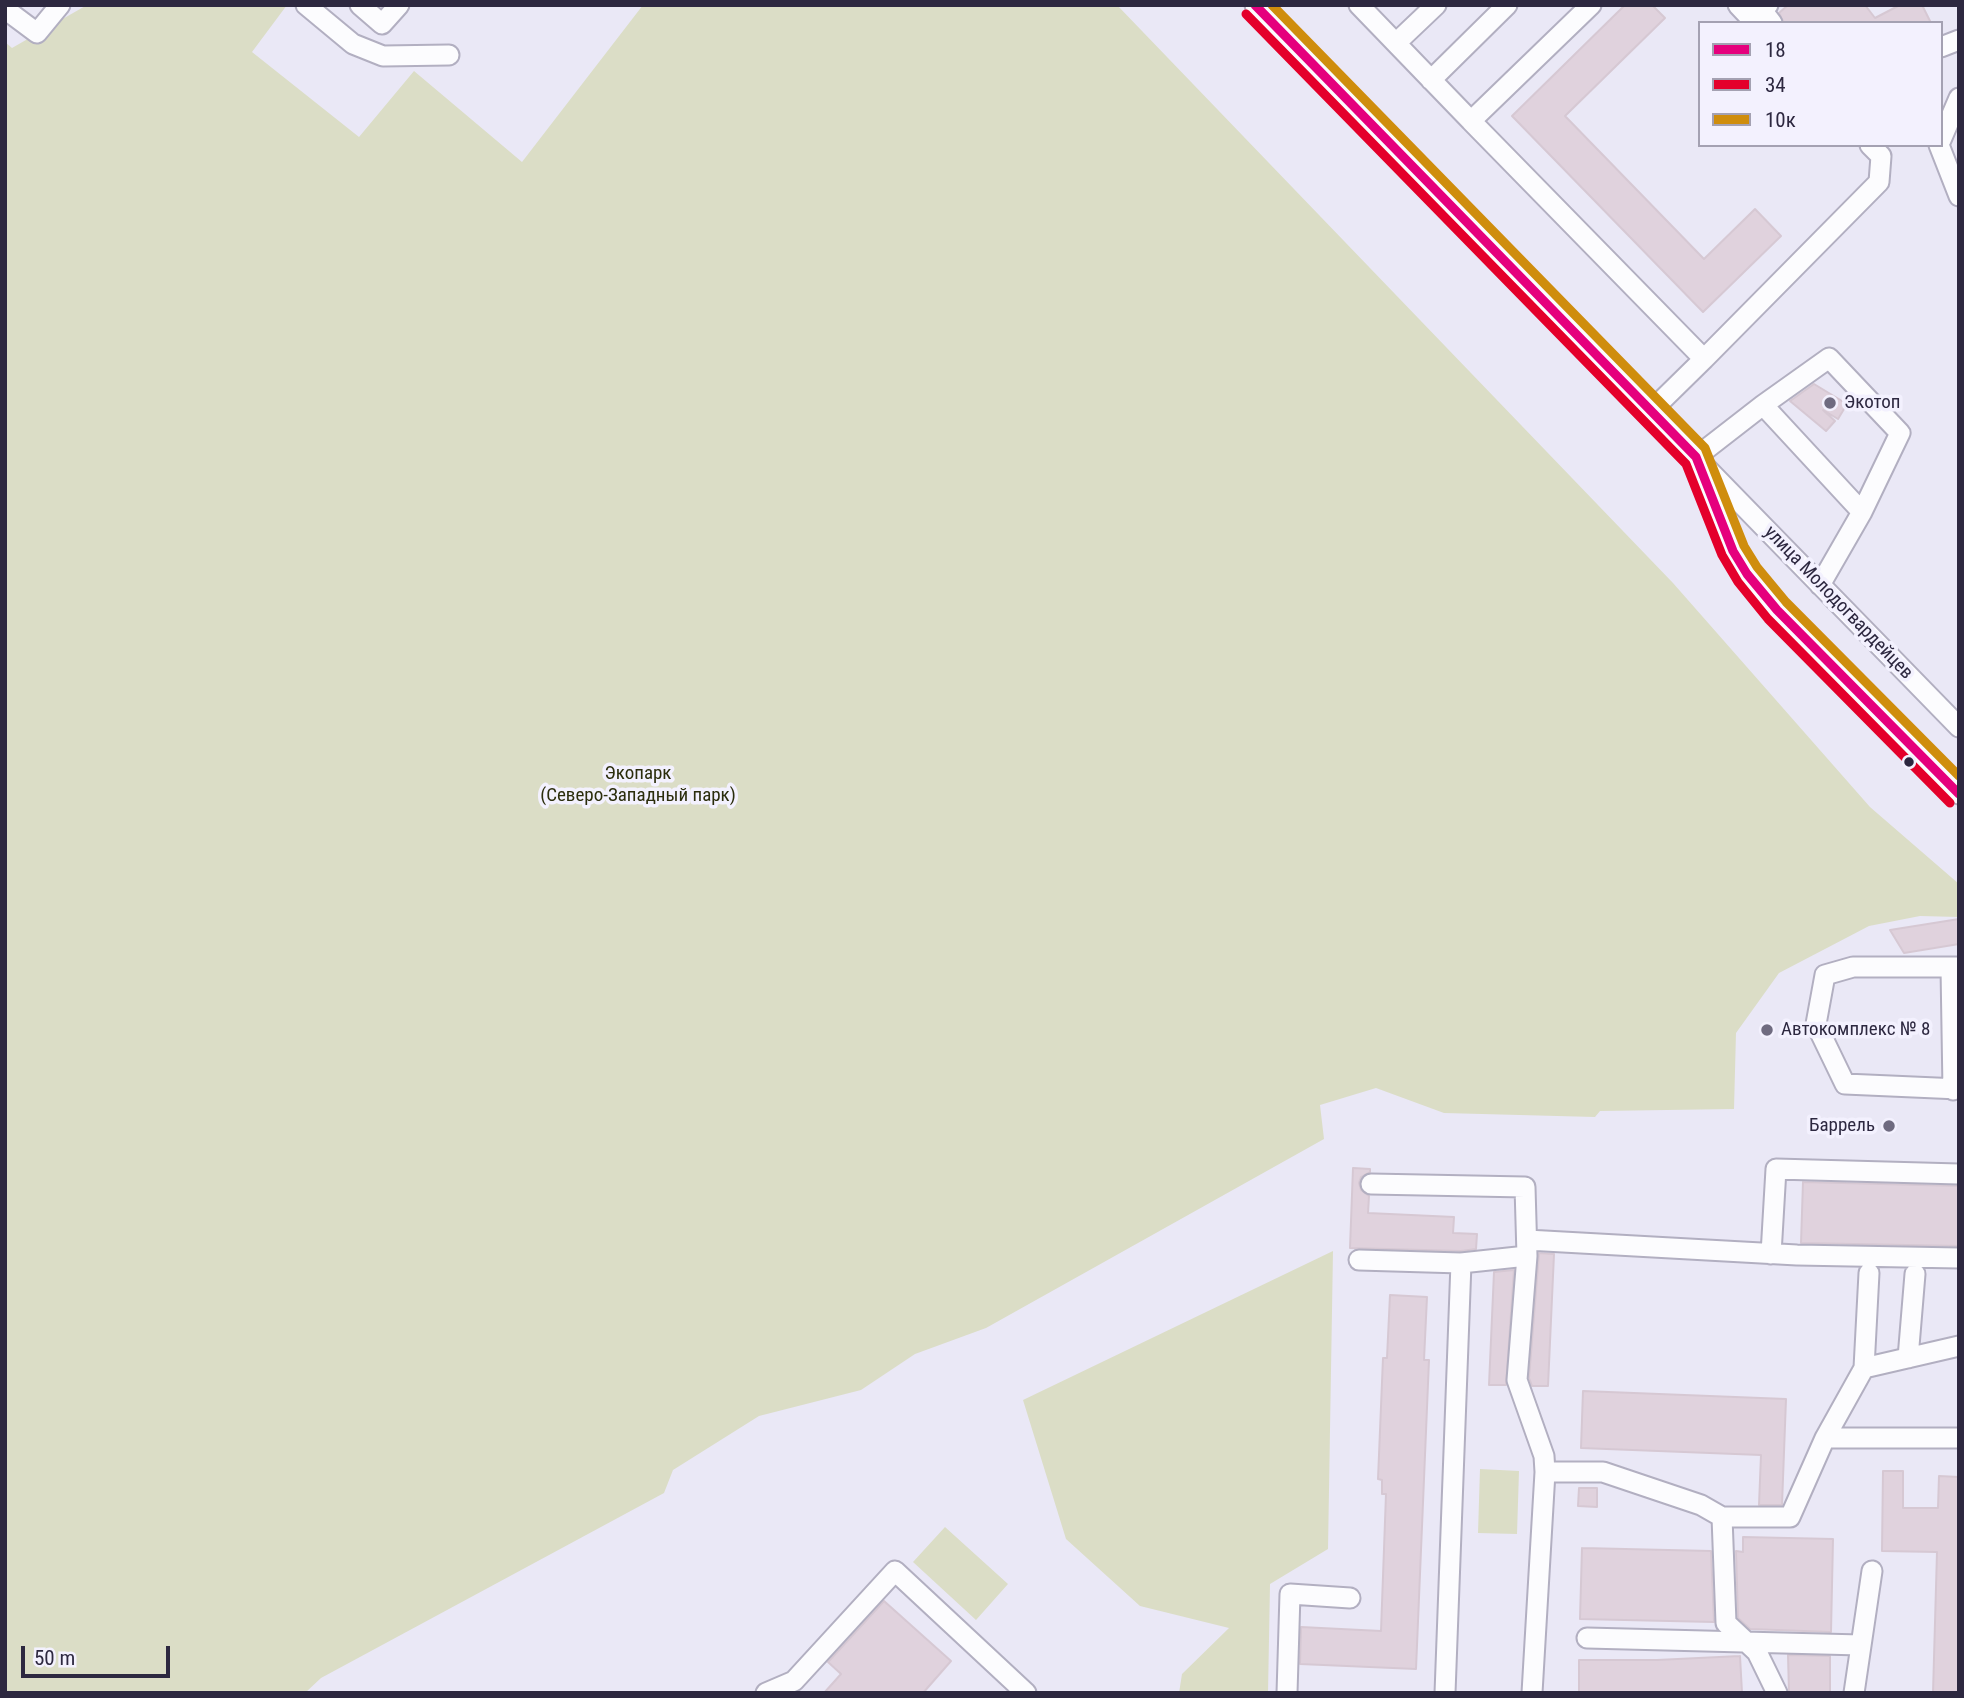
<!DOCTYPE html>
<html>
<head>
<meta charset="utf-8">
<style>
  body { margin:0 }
  #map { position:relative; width:1964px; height:1698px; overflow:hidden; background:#eae8f6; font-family:"Roboto Condensed",sans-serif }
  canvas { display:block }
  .frame { position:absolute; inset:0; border:7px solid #2d2840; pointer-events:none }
  .legend { position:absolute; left:1698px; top:21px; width:245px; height:126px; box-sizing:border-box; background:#f3f1fe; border:2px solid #a4a1b2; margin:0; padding:9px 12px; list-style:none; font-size:21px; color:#2d2840 }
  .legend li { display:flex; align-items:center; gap:14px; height:35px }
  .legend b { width:35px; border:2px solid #a4a1b2 }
  .scale { position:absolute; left:21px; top:1646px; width:149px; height:32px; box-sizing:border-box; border:4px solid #2d2840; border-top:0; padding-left:9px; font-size:21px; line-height:24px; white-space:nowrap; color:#2d2840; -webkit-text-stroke:5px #f3f1fe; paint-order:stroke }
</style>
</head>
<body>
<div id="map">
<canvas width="1964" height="1698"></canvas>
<div class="frame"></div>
<ul class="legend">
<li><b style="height:9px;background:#e5007d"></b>18</li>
<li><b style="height:9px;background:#e4002b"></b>34</li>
<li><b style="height:9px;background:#cf8d0d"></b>10к</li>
</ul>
<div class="scale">50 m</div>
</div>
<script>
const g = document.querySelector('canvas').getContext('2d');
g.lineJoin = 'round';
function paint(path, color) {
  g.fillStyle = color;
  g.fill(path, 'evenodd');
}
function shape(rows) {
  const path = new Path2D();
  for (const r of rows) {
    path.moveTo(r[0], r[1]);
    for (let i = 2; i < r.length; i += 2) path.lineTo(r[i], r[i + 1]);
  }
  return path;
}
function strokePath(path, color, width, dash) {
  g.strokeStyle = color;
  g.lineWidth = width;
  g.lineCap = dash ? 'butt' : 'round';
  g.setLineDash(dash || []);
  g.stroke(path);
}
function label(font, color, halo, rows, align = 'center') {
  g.font = font + ' "Roboto Condensed",sans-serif';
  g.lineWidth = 7;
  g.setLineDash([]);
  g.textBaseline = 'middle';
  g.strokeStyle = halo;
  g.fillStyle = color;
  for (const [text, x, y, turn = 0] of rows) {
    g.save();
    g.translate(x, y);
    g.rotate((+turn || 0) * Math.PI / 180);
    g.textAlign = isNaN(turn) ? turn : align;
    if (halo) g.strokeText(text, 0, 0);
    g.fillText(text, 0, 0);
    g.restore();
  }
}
paint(shape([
  [87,5,287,5,252,52,359,137,414,71,522,162,643,5,1117,5,1673,583,1870,807,1959,884,1959,917,1920,916,1869,926,1779,973,1736,1033,1734,1109,1600,1111,1595,1117,1444,1113,1376,1088,1320,1105,1324,1139,986,1328,915,1354,861,1390,759,1416,673,1470,664,1493,321,1678,305,1693,5,1693,5,42,12,48],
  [1333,1251,1328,1549,1270,1584,1268,1693,1179,1693,1182,1674,1229,1628,1140,1606,1066,1539,1023,1400],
  [1480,1469,1519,1471,1517,1534,1478,1533],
  [945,1527,1008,1584,976,1620,913,1562]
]), '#dbddc6');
const building = shape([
  [1625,5,1652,5,1665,18,1565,116,1704,259,1755,209,1781,236,1703,312,1512,116,1625,5],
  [1788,5,1865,5,1875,18,1900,5,1922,5,1931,23,1784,23,1779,13,1788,5],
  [1814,384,1847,404,1838,419,1823,410,1835,421,1826,431,1790,401,1814,384],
  [1959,919,1959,944,1904,953,1890,930,1959,919],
  [1353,1168,1370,1169,1370,1172,1361,1177,1359,1183,1361,1190,1369,1196,1368,1213,1454,1217,1453,1233,1477,1234,1476,1249,1461,1251,1350,1248,1353,1168],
  [1803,1182,1959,1186,1959,1246,1801,1243,1803,1182],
  [1539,1253,1554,1254,1548,1386,1532,1386,1529,1378,1539,1253],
  [1514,1270,1506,1385,1489,1385,1494,1272,1514,1270],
  [1390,1295,1427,1297,1424,1360,1429,1360,1416,1669,1300,1664,1301,1627,1381,1631,1386,1494,1382,1494,1382,1480,1378,1479,1383,1358,1387,1358,1390,1295],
  [1583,1391,1786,1399,1782,1505,1759,1505,1761,1455,1581,1448,1583,1391],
  [1883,1471,1903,1471,1903,1508,1938,1508,1939,1476,1959,1477,1959,1693,1933,1693,1937,1552,1882,1551,1883,1471],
  [1579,1488,1597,1488,1597,1507,1578,1506,1579,1488],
  [1743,1537,1833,1539,1831,1632,1750,1629,1738,1618,1736,1551,1743,1552,1743,1537],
  [1582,1548,1711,1551,1714,1622,1580,1619,1582,1548],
  [884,1601,951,1661,923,1693,824,1693,841,1674,828,1662,884,1601],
  [1788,1655,1830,1656,1830,1693,1789,1693,1788,1655],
  [1740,1656,1742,1693,1579,1693,1579,1660,1657,1660,1740,1656]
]);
paint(building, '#e0d2dd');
strokePath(building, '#d6c8d3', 2);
const minor = shape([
  [306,5,353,44,383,56,449,55],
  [360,5,382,24,399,5],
  [1255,5,1959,727],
  [1359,5,1471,121,1591,5],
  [1738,5,1755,23],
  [1768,5,1762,10,1772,23],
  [5,9,37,33,60,5],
  [1396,43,1436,5],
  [1941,47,1959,40],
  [1431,80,1507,5],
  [1471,121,1704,359,1879,182,1881,156,1870,145],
  [1941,140,1959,98],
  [1939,145,1959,196],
  [1763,405,1829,358,1900,433,1862,512,1820,585],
  [1651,411,1704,359],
  [1696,457,1763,405,1862,512],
  [1701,468,1733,551,1747,574,1777,610,1959,794],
  [1959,967,1853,967,1825,975,1816,1024,1845,1084,1959,1089],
  [1951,968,1953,1090],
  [1371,1184,1525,1187,1527,1256,1517,1380,1544,1456,1545,1472,1532,1693],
  [1527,1240,1797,1255,1959,1258],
  [1771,1254,1776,1169,1959,1174],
  [1359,1260,1461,1263,1445,1693],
  [1461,1263,1527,1256],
  [1908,1358,1915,1274],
  [1864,1368,1959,1346],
  [1825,1438,1959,1438],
  [1545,1472,1603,1472,1701,1505,1722,1517,1726,1623,1757,1652,1777,1693],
  [1722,1517,1790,1517,1825,1438,1864,1368,1869,1273],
  [1587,1638,1861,1645],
  [766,1693,794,1681,895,1571,1026,1693],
  [1287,1693,1290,1594,1350,1598],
  [1854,1693,1872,1571]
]);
strokePath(minor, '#b2afc1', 23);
strokePath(minor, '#fcfcfe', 19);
strokePath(shape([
  [1255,5,1696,457,1733,551,1747,574,1777,610,1959,794]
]), '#e5007d', 9);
strokePath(shape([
  [1246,14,1686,464,1722,555,1738,582,1768,619,1950,803]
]), '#e4002b', 9);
strokePath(shape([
  [1272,5,1705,448,1744,546,1757,567,1786,602,1959,776]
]), '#cf8d0d', 9);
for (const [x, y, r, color] of [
  [1830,403,7,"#6f6b80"],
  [1909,762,6,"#2d2840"],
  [1767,1030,7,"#6f6b80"],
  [1889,1126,7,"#6f6b80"]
]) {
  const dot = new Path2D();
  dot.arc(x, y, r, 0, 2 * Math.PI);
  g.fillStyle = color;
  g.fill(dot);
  strokePath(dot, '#f3f1fe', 2.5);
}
label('19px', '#2d2840', '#f3f1fe', [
  ["Экотоп",1844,403],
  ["Автокомплекс № 8",1781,1030],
  ["Баррель",1875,1126,"right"]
], 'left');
label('19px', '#2d2840', '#f3f1fe', [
  ["улица Молодогвардейцев",1838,603,46]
]);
label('19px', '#2b2d0c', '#f3f1fe', [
  ["Экопарк",638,774],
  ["(Северо-Западный парк)",638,796]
]);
</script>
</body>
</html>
